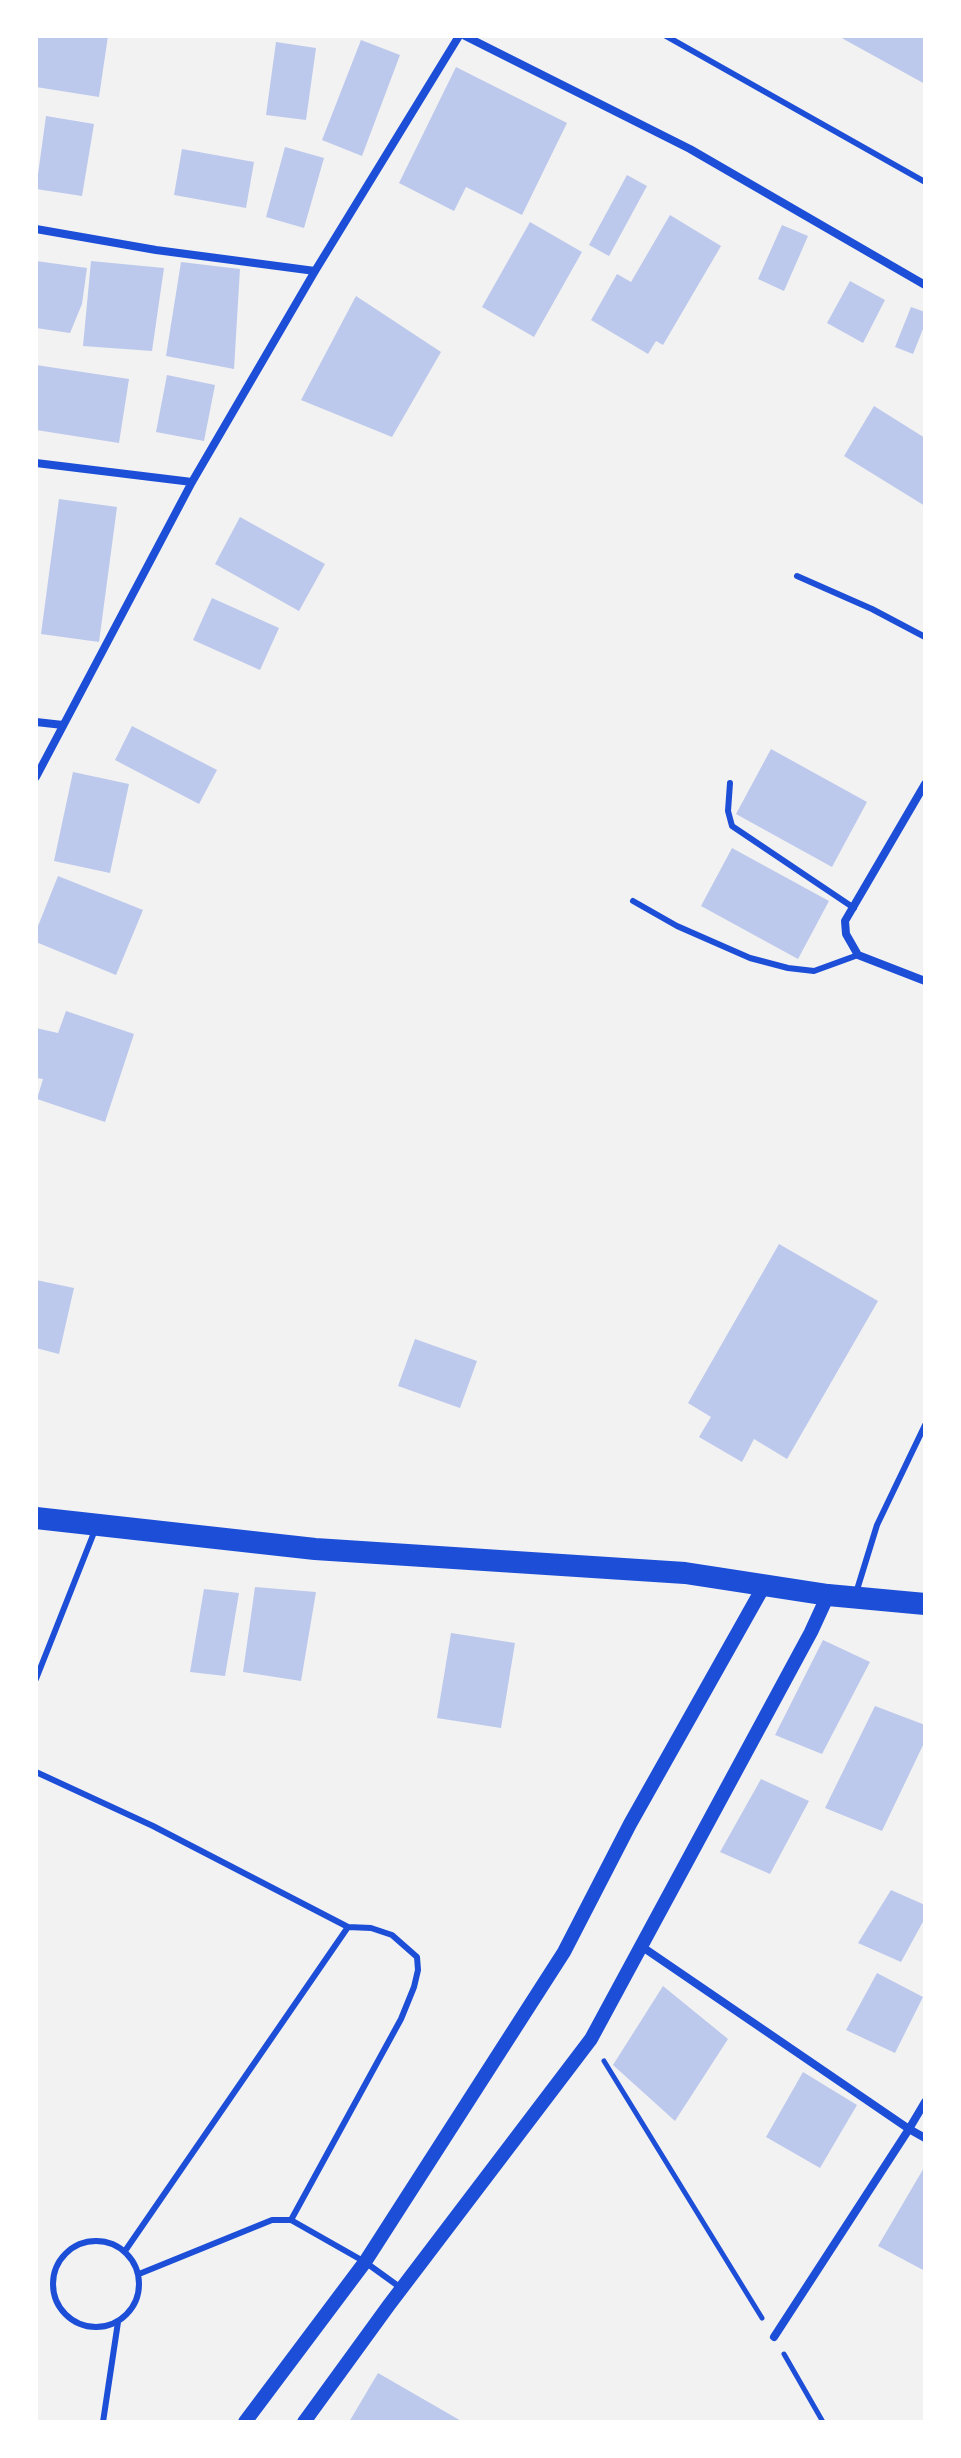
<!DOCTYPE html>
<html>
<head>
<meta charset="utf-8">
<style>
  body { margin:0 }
  #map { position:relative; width:961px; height:2458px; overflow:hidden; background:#f2f2f2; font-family:"Public Sans",sans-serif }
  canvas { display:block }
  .frame { position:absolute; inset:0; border:38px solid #fff; pointer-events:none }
</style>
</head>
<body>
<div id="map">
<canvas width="961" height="2458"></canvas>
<div class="frame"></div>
</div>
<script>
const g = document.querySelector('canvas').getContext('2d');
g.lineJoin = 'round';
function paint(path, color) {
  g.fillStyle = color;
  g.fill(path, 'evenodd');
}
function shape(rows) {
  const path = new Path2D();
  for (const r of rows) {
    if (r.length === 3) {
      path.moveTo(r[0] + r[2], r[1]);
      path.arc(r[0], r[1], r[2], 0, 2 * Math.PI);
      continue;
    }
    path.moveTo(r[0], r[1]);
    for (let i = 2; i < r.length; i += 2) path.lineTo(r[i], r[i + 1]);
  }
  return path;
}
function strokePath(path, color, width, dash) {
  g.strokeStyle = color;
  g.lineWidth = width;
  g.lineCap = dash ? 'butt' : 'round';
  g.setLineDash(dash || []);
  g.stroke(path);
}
paint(shape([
  [36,36,108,36,99,97,36,87],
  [838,36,925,36,925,84],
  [361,40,400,55,362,156,322,140],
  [276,42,316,48,306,120,266,115],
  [456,67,567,123,522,215,466,187,454,211,399,183],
  [46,116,94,124,82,196,36,189],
  [285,147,324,158,304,228,266,217],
  [182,149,254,162,246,208,174,195],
  [627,175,647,186,609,256,589,245],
  [670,215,721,246,663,345,656,341,648,354,591,320,617,274,631,282],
  [530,222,582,252,534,337,482,307],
  [782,225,808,236,784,291,758,279],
  [36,261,87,268,82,304,70,333,36,328],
  [91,261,164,268,152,351,83,346],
  [181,262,240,269,234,369,166,356],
  [850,281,885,300,863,343,827,323],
  [356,296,441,352,392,437,301,400],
  [911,307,925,312,925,324,913,354,895,347],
  [36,365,129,379,119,443,36,430],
  [167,375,215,385,204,441,156,432],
  [874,406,925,438,925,506,844,456],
  [59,499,117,507,99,642,41,634],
  [240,517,325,564,299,611,215,564],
  [212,598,279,628,260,670,193,640],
  [132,726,217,770,199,804,115,760],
  [771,749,867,802,832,867,736,814],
  [73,772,129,784,110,873,54,861],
  [732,848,829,901,798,959,701,906],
  [58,876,143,910,116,975,36,942,36,931],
  [66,1011,134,1034,105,1122,37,1099,43,1079,36,1078,36,1028,58,1033],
  [779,1244,878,1301,787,1459,754,1439,742,1462,699,1437,711,1417,688,1403],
  [36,1280,74,1288,59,1354,36,1348],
  [415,1339,477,1361,460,1408,398,1386],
  [255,1587,316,1592,301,1681,243,1672],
  [204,1589,239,1593,225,1676,190,1672],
  [451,1633,515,1643,501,1728,437,1718],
  [823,1640,870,1662,822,1754,775,1735],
  [875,1706,925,1725,925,1741,882,1831,825,1808],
  [761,1779,809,1801,770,1874,720,1852],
  [891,1890,925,1905,925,1918,901,1962,858,1943],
  [877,1973,923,1997,895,2053,846,2030],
  [663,1986,728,2039,675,2121,613,2065],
  [803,2072,857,2105,820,2168,766,2137],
  [925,2166,925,2271,878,2246],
  [378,2373,463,2422,349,2422]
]), '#bdc9ec');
strokePath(shape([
  [604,2061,762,2318],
  [784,2354,823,2422]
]), '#1d4ed8', 5);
strokePath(shape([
  [666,36,925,182],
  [797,576,872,609,925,637],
  [730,783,728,811,732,826,854,908],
  [633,901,677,926,750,958,788,968,814,971,858,955],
  [856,1593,877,1525,925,1425],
  [36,1679,95,1530],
  [36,1772,153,1826,348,1927],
  [96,2284,43],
  [125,2251,348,1927,371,1928,392,1935,417,1957,418,1970,414,1987,401,2019,291,2220],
  [139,2274,272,2220,291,2220,365,2262,401,2288],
  [103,2422,118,2322]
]), '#1d4ed8', 6);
strokePath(shape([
  [465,36,690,149,925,285],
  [36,229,156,250,315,271],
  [36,463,192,482],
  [36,722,63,725],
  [36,777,192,482,315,271,459,36],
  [925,784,845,921,846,934,858,955,925,981],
  [641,1946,909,2129,925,2102],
  [774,2337,909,2129,925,2138]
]), '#1d4ed8', 8);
strokePath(shape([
  [245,2422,365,2262,564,1952,630,1824,765,1584],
  [304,2422,389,2305,591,2039,811,1632,828,1595]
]), '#1d4ed8', 14);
strokePath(shape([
  [36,1518,315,1549,685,1573,828,1595,925,1604]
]), '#1d4ed8', 22);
</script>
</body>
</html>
